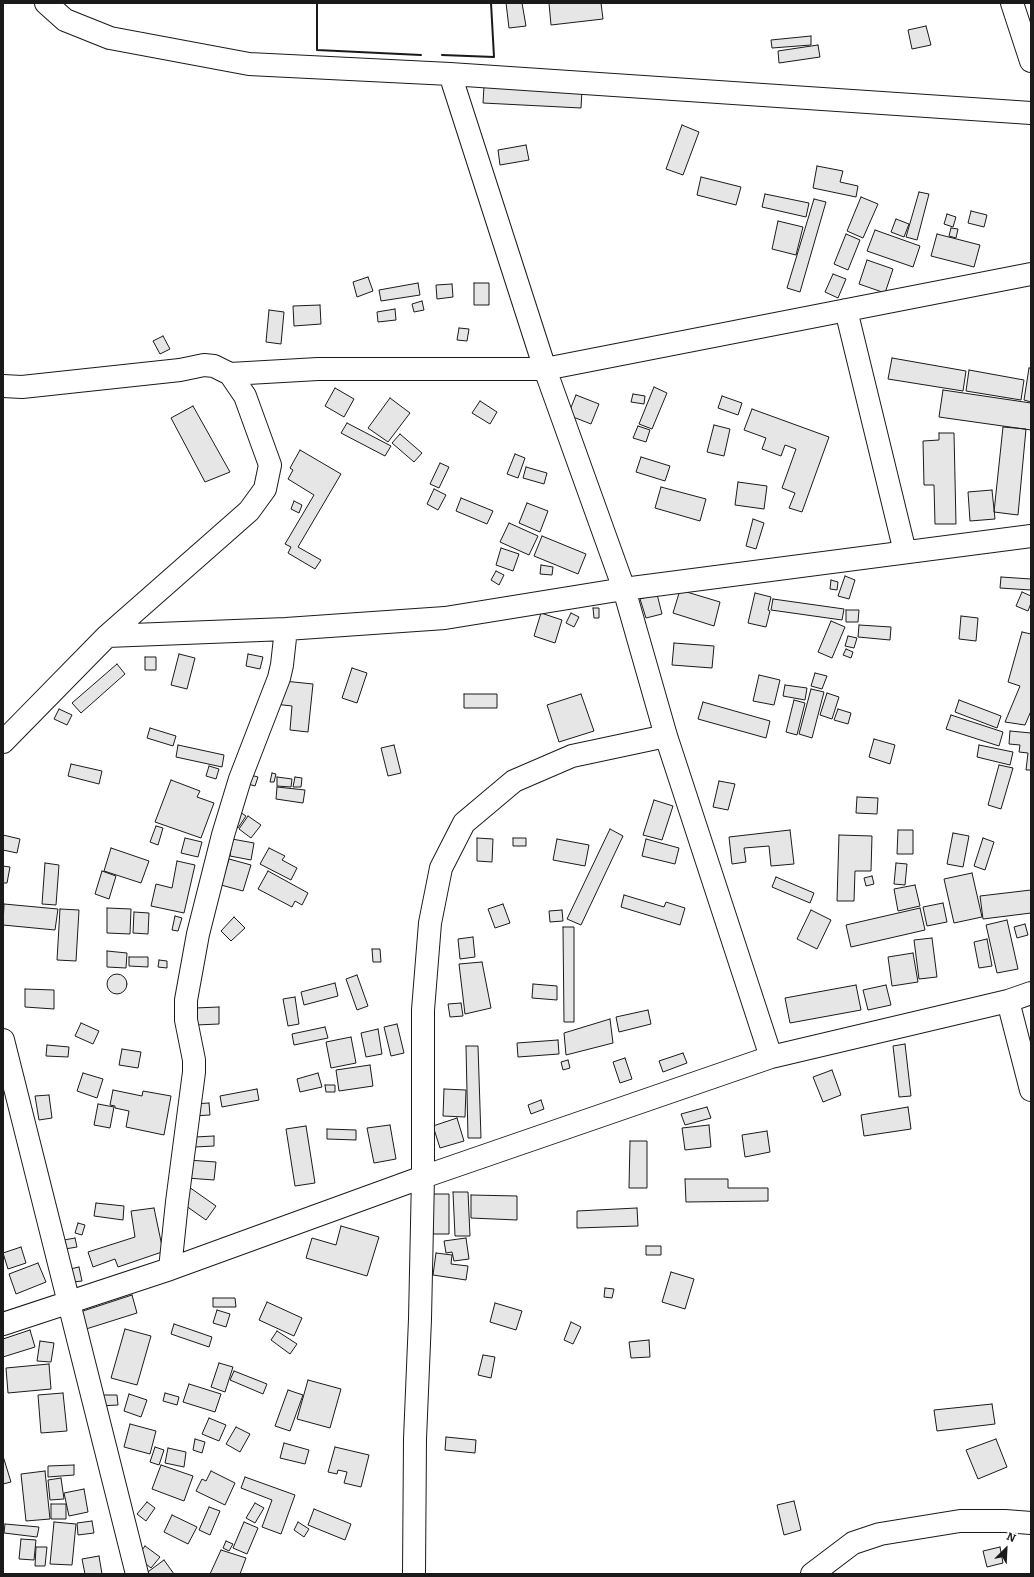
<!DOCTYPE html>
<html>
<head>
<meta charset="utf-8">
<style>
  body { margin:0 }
  #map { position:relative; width:1034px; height:1577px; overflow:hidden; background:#fff; font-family:Bitter,serif }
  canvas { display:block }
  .frame { position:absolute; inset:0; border:4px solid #1a1a1a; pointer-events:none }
  .north { position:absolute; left:986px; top:1529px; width:40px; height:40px; -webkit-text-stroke:3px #fff; paint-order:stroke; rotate:24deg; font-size:11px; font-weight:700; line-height:16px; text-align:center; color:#1a1a1a }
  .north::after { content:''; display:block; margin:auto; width:14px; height:18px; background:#1a1a1a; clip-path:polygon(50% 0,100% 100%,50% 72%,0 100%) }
</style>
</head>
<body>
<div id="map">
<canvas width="1034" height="1577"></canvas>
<div class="frame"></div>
<div class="north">N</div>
</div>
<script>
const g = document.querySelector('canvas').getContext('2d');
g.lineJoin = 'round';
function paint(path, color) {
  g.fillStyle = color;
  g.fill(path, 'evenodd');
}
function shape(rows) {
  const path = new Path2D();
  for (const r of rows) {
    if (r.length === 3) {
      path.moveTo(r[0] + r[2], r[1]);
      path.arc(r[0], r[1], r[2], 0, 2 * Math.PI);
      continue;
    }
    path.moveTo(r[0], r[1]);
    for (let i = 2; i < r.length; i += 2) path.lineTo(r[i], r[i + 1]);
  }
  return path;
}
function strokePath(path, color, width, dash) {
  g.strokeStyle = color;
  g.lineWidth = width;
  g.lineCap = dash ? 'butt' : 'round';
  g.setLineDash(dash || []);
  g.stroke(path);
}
const building = shape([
  [506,3,522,3,526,26,509,28,506,3],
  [549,3,601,3,603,19,551,25,549,3],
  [926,26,931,45,912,49,908,30,926,26],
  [811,36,811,45,772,48,771,40,811,36],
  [818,45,820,57,779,63,778,51,818,45],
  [484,86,582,90,581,108,483,103,484,86],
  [682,125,699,132,683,175,666,169,682,125],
  [526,145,529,160,500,165,498,150,526,145],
  [817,166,843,171,840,182,858,186,856,197,813,188,817,166],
  [701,177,741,187,736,205,697,195,701,177],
  [919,192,929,194,917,240,906,237,919,192],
  [765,194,809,203,806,217,762,207,765,194],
  [861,197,878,204,863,238,847,231,861,197],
  [814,199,826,202,800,292,787,288,814,199],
  [971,211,987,215,984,227,968,223,971,211],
  [947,214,956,217,953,227,944,224,947,214],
  [896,219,909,224,904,237,891,232,896,219],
  [778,221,803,227,796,255,772,249,778,221],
  [951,228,958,229,956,238,949,236,951,228],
  [875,230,920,246,913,267,867,251,875,230],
  [846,234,860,240,848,270,834,264,846,234],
  [937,234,980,245,974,267,931,256,937,234],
  [867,260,893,269,885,293,859,284,867,260],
  [833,274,846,279,838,298,825,292,833,274],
  [368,277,373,291,357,297,353,282,368,277],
  [418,283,420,295,381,301,379,290,418,283],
  [474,283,489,283,489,305,474,305,474,283],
  [452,284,453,297,437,299,436,285,452,284],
  [422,301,424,310,414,312,412,304,422,301],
  [320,305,321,324,294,326,293,306,320,305],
  [395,309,396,320,378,322,377,312,395,309],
  [269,310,284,312,281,344,266,342,269,310],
  [459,328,469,329,467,341,457,340,459,328],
  [163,336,170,349,160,354,153,341,163,336],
  [892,358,966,371,963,391,888,379,892,358],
  [1029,368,1031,368,1031,402,1024,400,1029,368],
  [969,370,1024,380,1021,400,966,391,969,370],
  [654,387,667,393,652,429,639,424,654,387],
  [335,388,354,399,344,417,325,406,335,388],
  [943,390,1031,403,1031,430,939,417,943,390],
  [633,394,645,396,644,404,631,402,633,394],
  [576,395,599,404,591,424,568,415,576,395],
  [722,396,742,403,738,415,718,408,722,396],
  [390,398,410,413,388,442,368,428,390,398],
  [480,401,497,412,490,424,472,413,480,401],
  [193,406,230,472,205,482,171,418,193,406],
  [752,409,829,437,802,512,789,508,795,493,782,488,796,449,785,445,781,456,762,449,766,438,744,430,752,409],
  [347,423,391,446,385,456,341,433,347,423],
  [714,425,730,429,724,456,707,452,714,425],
  [638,426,650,430,646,442,633,438,638,426],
  [1003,427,1026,429,1018,515,994,512,1003,427],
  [939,433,954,433,956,524,935,524,934,485,924,485,923,441,939,440,939,433],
  [400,434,422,453,414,462,392,443,400,434],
  [300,450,341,474,298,547,321,560,315,569,288,553,291,547,285,544,314,495,288,479,293,470,290,468,300,450],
  [515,454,525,458,518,478,507,474,515,454],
  [641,457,670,466,665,481,636,472,641,457],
  [440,463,449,467,439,488,430,484,440,463],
  [526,467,547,473,544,484,523,478,526,467],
  [738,482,767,486,764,509,735,505,738,482],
  [661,487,706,499,700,521,655,508,661,487],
  [434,489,446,495,438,510,427,504,434,489],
  [992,490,995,519,970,521,968,492,992,490],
  [461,498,493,511,487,524,456,511,461,498],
  [294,501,302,505,299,513,291,509,294,501],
  [527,503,548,511,540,532,519,523,527,503],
  [753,519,764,523,756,549,746,546,753,519],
  [509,523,538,536,529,555,500,542,509,523],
  [542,536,586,554,578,574,534,556,542,536],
  [501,548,519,554,513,571,496,565,501,548],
  [541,565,553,567,552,575,540,574,541,565],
  [496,571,504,575,499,585,491,580,496,571],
  [845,576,855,580,849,599,838,596,845,576],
  [1001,577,1031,579,1031,590,1000,588,1001,577],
  [831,580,838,582,837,590,830,589,831,580],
  [680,590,720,602,714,626,673,613,680,590],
  [1022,592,1031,596,1031,603,1028,611,1016,606,1022,592],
  [755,593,771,597,768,610,770,611,766,627,748,623,755,593],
  [657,594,662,614,646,618,640,599,657,594],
  [773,599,844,609,842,620,771,610,773,599],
  [593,608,599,608,599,618,594,618,593,608],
  [846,610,859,610,858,622,846,622,846,610],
  [541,613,562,620,555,643,534,636,541,613],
  [571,613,579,617,574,627,566,623,571,613],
  [961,616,978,618,976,641,959,639,961,616],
  [831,621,845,627,832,658,818,652,831,621],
  [859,625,891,627,890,640,858,637,859,625],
  [1022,632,1031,634,1031,711,1025,725,1005,722,1020,686,1008,682,1022,632],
  [848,636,857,638,854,648,845,646,848,636],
  [674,643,714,646,712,668,672,665,674,643],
  [846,649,853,652,851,658,843,655,846,649],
  [179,654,195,658,187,689,171,685,179,654],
  [248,654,263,657,260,669,246,666,248,654],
  [145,657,156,657,156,670,145,670,145,657],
  [117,664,125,674,81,713,72,703,117,664],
  [352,668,367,673,357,703,342,698,352,668],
  [815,673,827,676,822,689,811,686,815,673],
  [759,675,780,680,774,705,753,701,759,675],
  [284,681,313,684,308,732,290,730,292,706,274,704,284,681],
  [785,685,807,688,805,700,783,696,785,685],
  [811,689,824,692,812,738,799,734,811,689],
  [827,693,839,697,832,719,820,715,827,693],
  [464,694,497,694,497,708,464,708,464,694],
  [581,694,594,731,559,742,547,705,581,694],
  [794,700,805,703,797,735,786,732,794,700],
  [959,700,1001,716,997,728,955,712,959,700],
  [703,702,770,721,766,738,698,719,703,702],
  [59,709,72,715,67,725,54,719,59,709],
  [838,709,851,713,848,724,834,720,838,709],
  [951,715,1003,732,999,746,946,729,951,715],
  [150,728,176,736,173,746,147,738,150,728],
  [1010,731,1031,733,1031,770,1026,770,1028,753,1019,752,1020,745,1009,744,1010,731],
  [874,739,895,745,890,764,869,757,874,739],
  [178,745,224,755,222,767,176,757,178,745],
  [394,745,401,773,388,776,381,748,394,745],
  [979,745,1013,752,1010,765,977,757,979,745],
  [71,764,102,771,99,784,68,776,71,764],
  [999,765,1013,768,1001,809,988,805,999,765],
  [209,766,219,769,216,779,206,776,209,766],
  [243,773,258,777,255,786,241,782,243,773],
  [272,773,276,774,274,782,270,782,272,773],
  [277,777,292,779,291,787,277,786,277,777],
  [295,777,302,778,301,787,293,787,295,777],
  [171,780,200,791,197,797,214,803,201,838,155,822,171,780],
  [719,781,735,784,728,810,713,807,719,781],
  [277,787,305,790,303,803,276,799,277,787],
  [857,797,878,798,877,814,856,813,857,797],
  [654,800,673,806,662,840,643,835,654,800],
  [237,810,246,816,238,828,229,822,237,810],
  [248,816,261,825,251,838,239,829,248,816],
  [156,826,163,828,158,845,150,842,156,826],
  [610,829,623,836,581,925,567,919,610,829],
  [790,830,794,864,771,866,769,846,744,848,746,862,732,864,729,837,790,830],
  [898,830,913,830,913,854,897,854,898,830],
  [953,833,969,836,963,867,947,864,953,833],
  [3,835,20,839,17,853,3,850,3,835],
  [839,835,872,836,871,871,855,871,854,901,837,901,839,835],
  [185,838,202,842,198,857,181,853,185,838],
  [477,838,493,839,492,862,477,861,477,838],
  [513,838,526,838,526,846,513,846,513,838],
  [983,838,994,842,985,870,974,866,983,838],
  [232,839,254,843,251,860,230,856,232,839],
  [557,839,589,845,585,866,553,860,557,839],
  [646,839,679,848,675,864,642,856,646,839],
  [111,848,149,861,141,883,104,871,111,848],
  [269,848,285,856,282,860,297,868,291,880,260,864,269,848],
  [229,859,251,865,243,891,221,885,229,859],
  [177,861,195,865,184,913,151,906,156,884,172,888,177,861],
  [45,863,59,865,56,905,42,904,45,863],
  [896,863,907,864,905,885,894,884,896,863],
  [3,866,10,867,7,883,3,883,3,866],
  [102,871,116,876,109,899,95,894,102,871],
  [268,871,308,893,302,905,295,901,292,907,258,889,268,871],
  [972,873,982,917,954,923,944,879,972,873],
  [872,876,874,884,866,886,864,878,872,876],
  [776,877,814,893,810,903,772,887,776,877],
  [915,885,920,906,898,911,894,889,915,885],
  [1031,890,1031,913,983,919,980,896,1031,890],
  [624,895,664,907,666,902,685,908,680,925,621,907,624,895],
  [943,903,947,922,927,926,923,907,943,903],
  [4,904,58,909,55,930,3,925,4,904],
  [503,904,510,923,495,928,488,909,503,904],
  [107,908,131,909,130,934,107,933,107,908],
  [920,908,925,930,851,947,846,925,920,908],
  [60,909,79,910,76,961,57,960,60,909],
  [562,910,563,921,550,922,549,911,562,910],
  [811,910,831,920,817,949,797,939,811,910],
  [134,912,149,913,148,934,133,933,134,912],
  [175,916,182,918,178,931,172,930,175,916],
  [234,917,245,928,231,941,221,931,234,917],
  [1007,920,1018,969,997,973,986,925,1007,920],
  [1025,924,1028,935,1017,938,1014,927,1025,924],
  [563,927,574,927,574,1022,564,1022,563,927],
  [473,937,475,957,460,959,458,939,473,937],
  [932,938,937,977,919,979,914,940,932,938],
  [987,939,992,966,979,968,974,942,987,939],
  [372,949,380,949,381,962,373,962,372,949],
  [107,951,127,953,126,968,107,967,107,951],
  [913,953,918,982,892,986,888,957,913,953],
  [129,957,148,957,148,967,129,966,129,957],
  [159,960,167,961,167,968,158,967,159,960],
  [482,962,491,1008,465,1014,459,964,482,962],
  [117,984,10],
  [357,975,368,1006,357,1010,346,979,357,975],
  [335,983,338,996,304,1005,301,992,335,983],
  [533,984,557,986,557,1000,532,998,533,984],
  [856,985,861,1010,790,1023,785,998,856,985],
  [886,985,891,1005,868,1010,863,990,886,985],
  [25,989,54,990,54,1009,25,1007,25,989],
  [295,997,299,1024,288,1026,283,999,295,997],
  [461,1003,463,1016,450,1017,448,1004,461,1003],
  [219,1007,219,1024,196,1025,195,1008,219,1007],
  [648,1010,651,1024,619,1032,616,1017,648,1010],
  [610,1019,613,1043,566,1055,564,1033,610,1019],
  [81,1023,99,1031,93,1044,75,1036,81,1023],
  [397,1024,404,1053,391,1056,384,1027,397,1024],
  [325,1027,328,1038,294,1045,292,1034,325,1027],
  [378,1029,382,1054,366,1057,361,1033,378,1029],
  [351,1037,356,1063,331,1068,326,1042,351,1037],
  [558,1040,559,1054,518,1057,517,1043,558,1040],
  [905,1044,911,1096,899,1097,893,1046,905,1044],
  [47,1045,69,1047,68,1057,46,1056,47,1045],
  [466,1046,478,1046,481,1138,468,1138,466,1046],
  [122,1049,141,1052,138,1068,119,1065,122,1049],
  [683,1053,687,1063,663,1072,659,1061,683,1053],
  [625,1058,632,1079,620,1083,613,1062,625,1058],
  [568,1060,570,1068,563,1070,561,1062,568,1060],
  [370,1065,373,1086,339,1091,336,1070,370,1065],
  [832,1070,841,1095,823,1102,813,1077,832,1070],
  [83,1073,103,1079,97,1098,77,1091,83,1073],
  [318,1073,322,1087,300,1092,297,1079,318,1073],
  [325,1085,335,1085,335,1092,326,1092,325,1085],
  [257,1089,259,1100,222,1107,220,1096,257,1089],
  [444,1089,466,1090,465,1117,443,1116,444,1089],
  [113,1090,142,1096,143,1091,171,1096,164,1135,126,1127,129,1111,115,1108,115,1106,110,1105,113,1090],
  [49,1095,52,1118,39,1120,35,1096,49,1095],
  [541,1100,544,1109,531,1114,528,1105,541,1100],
  [209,1103,210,1115,192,1116,192,1104,209,1103],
  [98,1104,114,1107,110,1128,94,1125,98,1104],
  [707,1107,711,1118,685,1125,681,1114,707,1107],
  [908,1107,911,1129,864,1136,861,1115,908,1107],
  [457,1118,464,1141,440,1148,433,1126,457,1118],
  [390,1125,396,1159,374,1163,367,1128,390,1125],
  [709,1125,711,1147,685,1150,682,1128,709,1125],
  [306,1126,315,1183,295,1186,286,1129,306,1126],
  [327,1129,356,1130,356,1140,327,1139,327,1129],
  [767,1131,770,1152,745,1157,742,1135,767,1131],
  [214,1136,214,1146,195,1147,195,1137,214,1136],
  [630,1141,647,1141,647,1188,629,1188,630,1141],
  [188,1160,216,1162,214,1180,187,1178,188,1160],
  [685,1179,728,1179,728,1188,768,1188,768,1201,686,1202,685,1179],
  [189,1187,216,1206,206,1220,179,1201,189,1187],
  [453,1192,468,1192,470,1236,455,1236,453,1192],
  [433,1194,449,1194,449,1234,433,1234,433,1194],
  [471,1195,517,1196,517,1220,471,1218,471,1195],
  [96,1203,124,1206,123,1220,94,1216,96,1203],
  [154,1208,163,1251,162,1252,118,1267,115,1259,93,1267,88,1252,135,1237,131,1211,154,1208],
  [637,1208,638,1226,577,1228,577,1211,637,1208],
  [78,1223,85,1225,82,1235,75,1233,78,1223],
  [341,1226,379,1237,367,1276,306,1258,312,1238,336,1245,341,1226],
  [75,1238,77,1247,65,1249,64,1240,75,1238],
  [466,1238,469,1259,454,1261,452,1252,446,1253,444,1241,466,1238],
  [646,1246,661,1246,661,1255,646,1255,646,1246],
  [21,1247,26,1263,8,1269,3,1253,21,1247],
  [436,1253,452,1255,451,1264,468,1266,466,1280,433,1275,436,1253],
  [38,1263,46,1282,16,1294,9,1274,38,1263],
  [79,1267,82,1281,73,1282,70,1269,79,1267],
  [671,1272,694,1279,685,1309,662,1302,671,1272],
  [605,1288,614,1289,612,1298,604,1297,605,1288],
  [132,1295,137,1313,86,1329,80,1312,132,1295],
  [213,1298,235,1298,236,1307,213,1307,213,1298],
  [267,1302,302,1318,294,1336,259,1320,267,1302],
  [495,1303,522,1311,516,1330,490,1322,495,1303],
  [217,1310,230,1314,226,1327,213,1323,217,1310],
  [571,1322,581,1327,573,1344,564,1340,571,1322],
  [174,1324,212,1337,209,1347,171,1334,174,1324],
  [125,1329,151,1336,137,1385,111,1378,125,1329],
  [30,1330,35,1347,3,1357,3,1339,30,1330],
  [277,1331,297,1344,290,1354,271,1340,277,1331],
  [649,1340,650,1357,631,1358,629,1342,649,1340],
  [40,1341,54,1343,51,1362,37,1361,40,1341],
  [483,1355,495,1357,491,1378,478,1375,483,1355],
  [219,1363,233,1367,225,1392,211,1387,219,1363],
  [49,1364,51,1389,8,1393,6,1368,49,1364],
  [234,1371,267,1384,263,1394,230,1380,234,1371],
  [308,1380,341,1389,330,1428,297,1419,308,1380],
  [189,1384,221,1394,215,1412,183,1402,189,1384],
  [288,1390,303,1395,290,1431,275,1426,288,1390],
  [63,1393,67,1431,41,1433,38,1395,63,1393],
  [165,1393,179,1397,177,1405,163,1401,165,1393],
  [129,1394,147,1400,141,1417,124,1411,129,1394],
  [99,1395,117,1395,118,1405,99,1406,99,1395],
  [992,1404,995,1424,937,1431,934,1410,992,1404],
  [209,1418,226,1425,219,1441,202,1434,209,1418],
  [130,1424,156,1431,150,1454,124,1447,130,1424],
  [236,1427,250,1434,240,1452,226,1444,236,1427],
  [446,1437,476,1440,475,1453,445,1450,446,1437],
  [195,1439,205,1442,202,1453,193,1450,195,1439],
  [996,1439,1007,1467,978,1479,966,1450,996,1439],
  [284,1443,309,1450,305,1464,280,1458,284,1443],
  [155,1447,164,1450,159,1465,150,1462,155,1447],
  [335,1447,369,1455,361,1487,344,1483,347,1472,338,1470,337,1474,328,1472,335,1447],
  [168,1448,186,1452,184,1467,165,1463,168,1448],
  [3,1456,11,1482,3,1484,3,1456],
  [74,1465,74,1475,48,1477,48,1466,74,1465],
  [161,1465,193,1476,184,1501,152,1489,161,1465],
  [45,1471,50,1519,26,1521,21,1474,45,1471],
  [211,1471,235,1483,225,1505,196,1491,202,1479,206,1481,211,1471],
  [245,1477,295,1495,281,1534,262,1527,272,1500,241,1488,245,1477],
  [61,1478,64,1499,50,1500,48,1480,61,1478],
  [84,1489,88,1512,69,1516,64,1493,84,1489],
  [794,1501,801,1530,784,1535,777,1505,794,1501],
  [147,1502,155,1508,146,1521,137,1514,147,1502],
  [255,1503,264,1508,255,1523,246,1518,255,1503],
  [51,1504,66,1504,66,1519,51,1519,51,1504],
  [209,1507,220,1511,210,1535,199,1530,209,1507],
  [314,1509,351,1524,345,1540,308,1525,314,1509],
  [172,1515,197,1527,188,1544,164,1532,172,1515],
  [92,1521,94,1533,78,1535,77,1523,92,1521],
  [54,1522,76,1524,72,1565,50,1564,54,1522],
  [244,1522,258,1528,247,1554,233,1548,244,1522],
  [298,1522,309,1529,304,1537,294,1530,298,1522],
  [5,1524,39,1527,37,1537,4,1533,5,1524],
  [21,1539,36,1540,34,1560,19,1559,21,1539],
  [226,1541,233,1544,229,1551,223,1548,226,1541],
  [145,1546,160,1557,151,1568,137,1557,145,1546],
  [36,1547,47,1547,45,1566,35,1566,36,1547],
  [1000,1547,1003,1563,987,1567,983,1551,1000,1547],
  [221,1550,246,1558,240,1574,210,1574,221,1550],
  [99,1556,102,1574,85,1574,82,1559,99,1556],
  [164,1560,174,1574,145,1574,164,1560]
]);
paint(building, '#e6e6e6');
strokePath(building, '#1a1a1a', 1);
const minor = shape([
  [46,3,65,20,110,38,249,64,450,74,1031,113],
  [450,74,545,369,624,589,666,736,771,1057],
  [846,310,905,552],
  [3,386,22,387,180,370,204,365,214,366,230,374],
  [107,636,286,629,445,618,624,589,1031,536],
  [3,742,107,636,249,511,265,489,270,465,245,396,230,374,318,369,545,369,1031,274],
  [1008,1001,1031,1090],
  [3,1040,137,1574],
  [170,1269,177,1202,194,1072,194,1060,186,1020,186,1000,198,934,223,835,240,779,279,678,282,665,286,629],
  [3,1324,170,1269,423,1177,423,1010,430,923,441,868,464,823,514,781,572,756,666,736],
  [414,1574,415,1439,420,1319,423,1177,771,1057,1008,1001,1031,993],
  [812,1574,853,1543,880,1534,960,1521,1005,1521,1031,1523]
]);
const major = shape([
  [1012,3,1031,61]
]);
strokePath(minor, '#1a1a1a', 24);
strokePath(major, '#1a1a1a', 24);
strokePath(minor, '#fff', 22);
strokePath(major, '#fff', 22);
strokePath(shape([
  [317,3,317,50,421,55],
  [442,55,494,57,491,3]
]), '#1a1a1a', 2);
</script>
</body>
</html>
